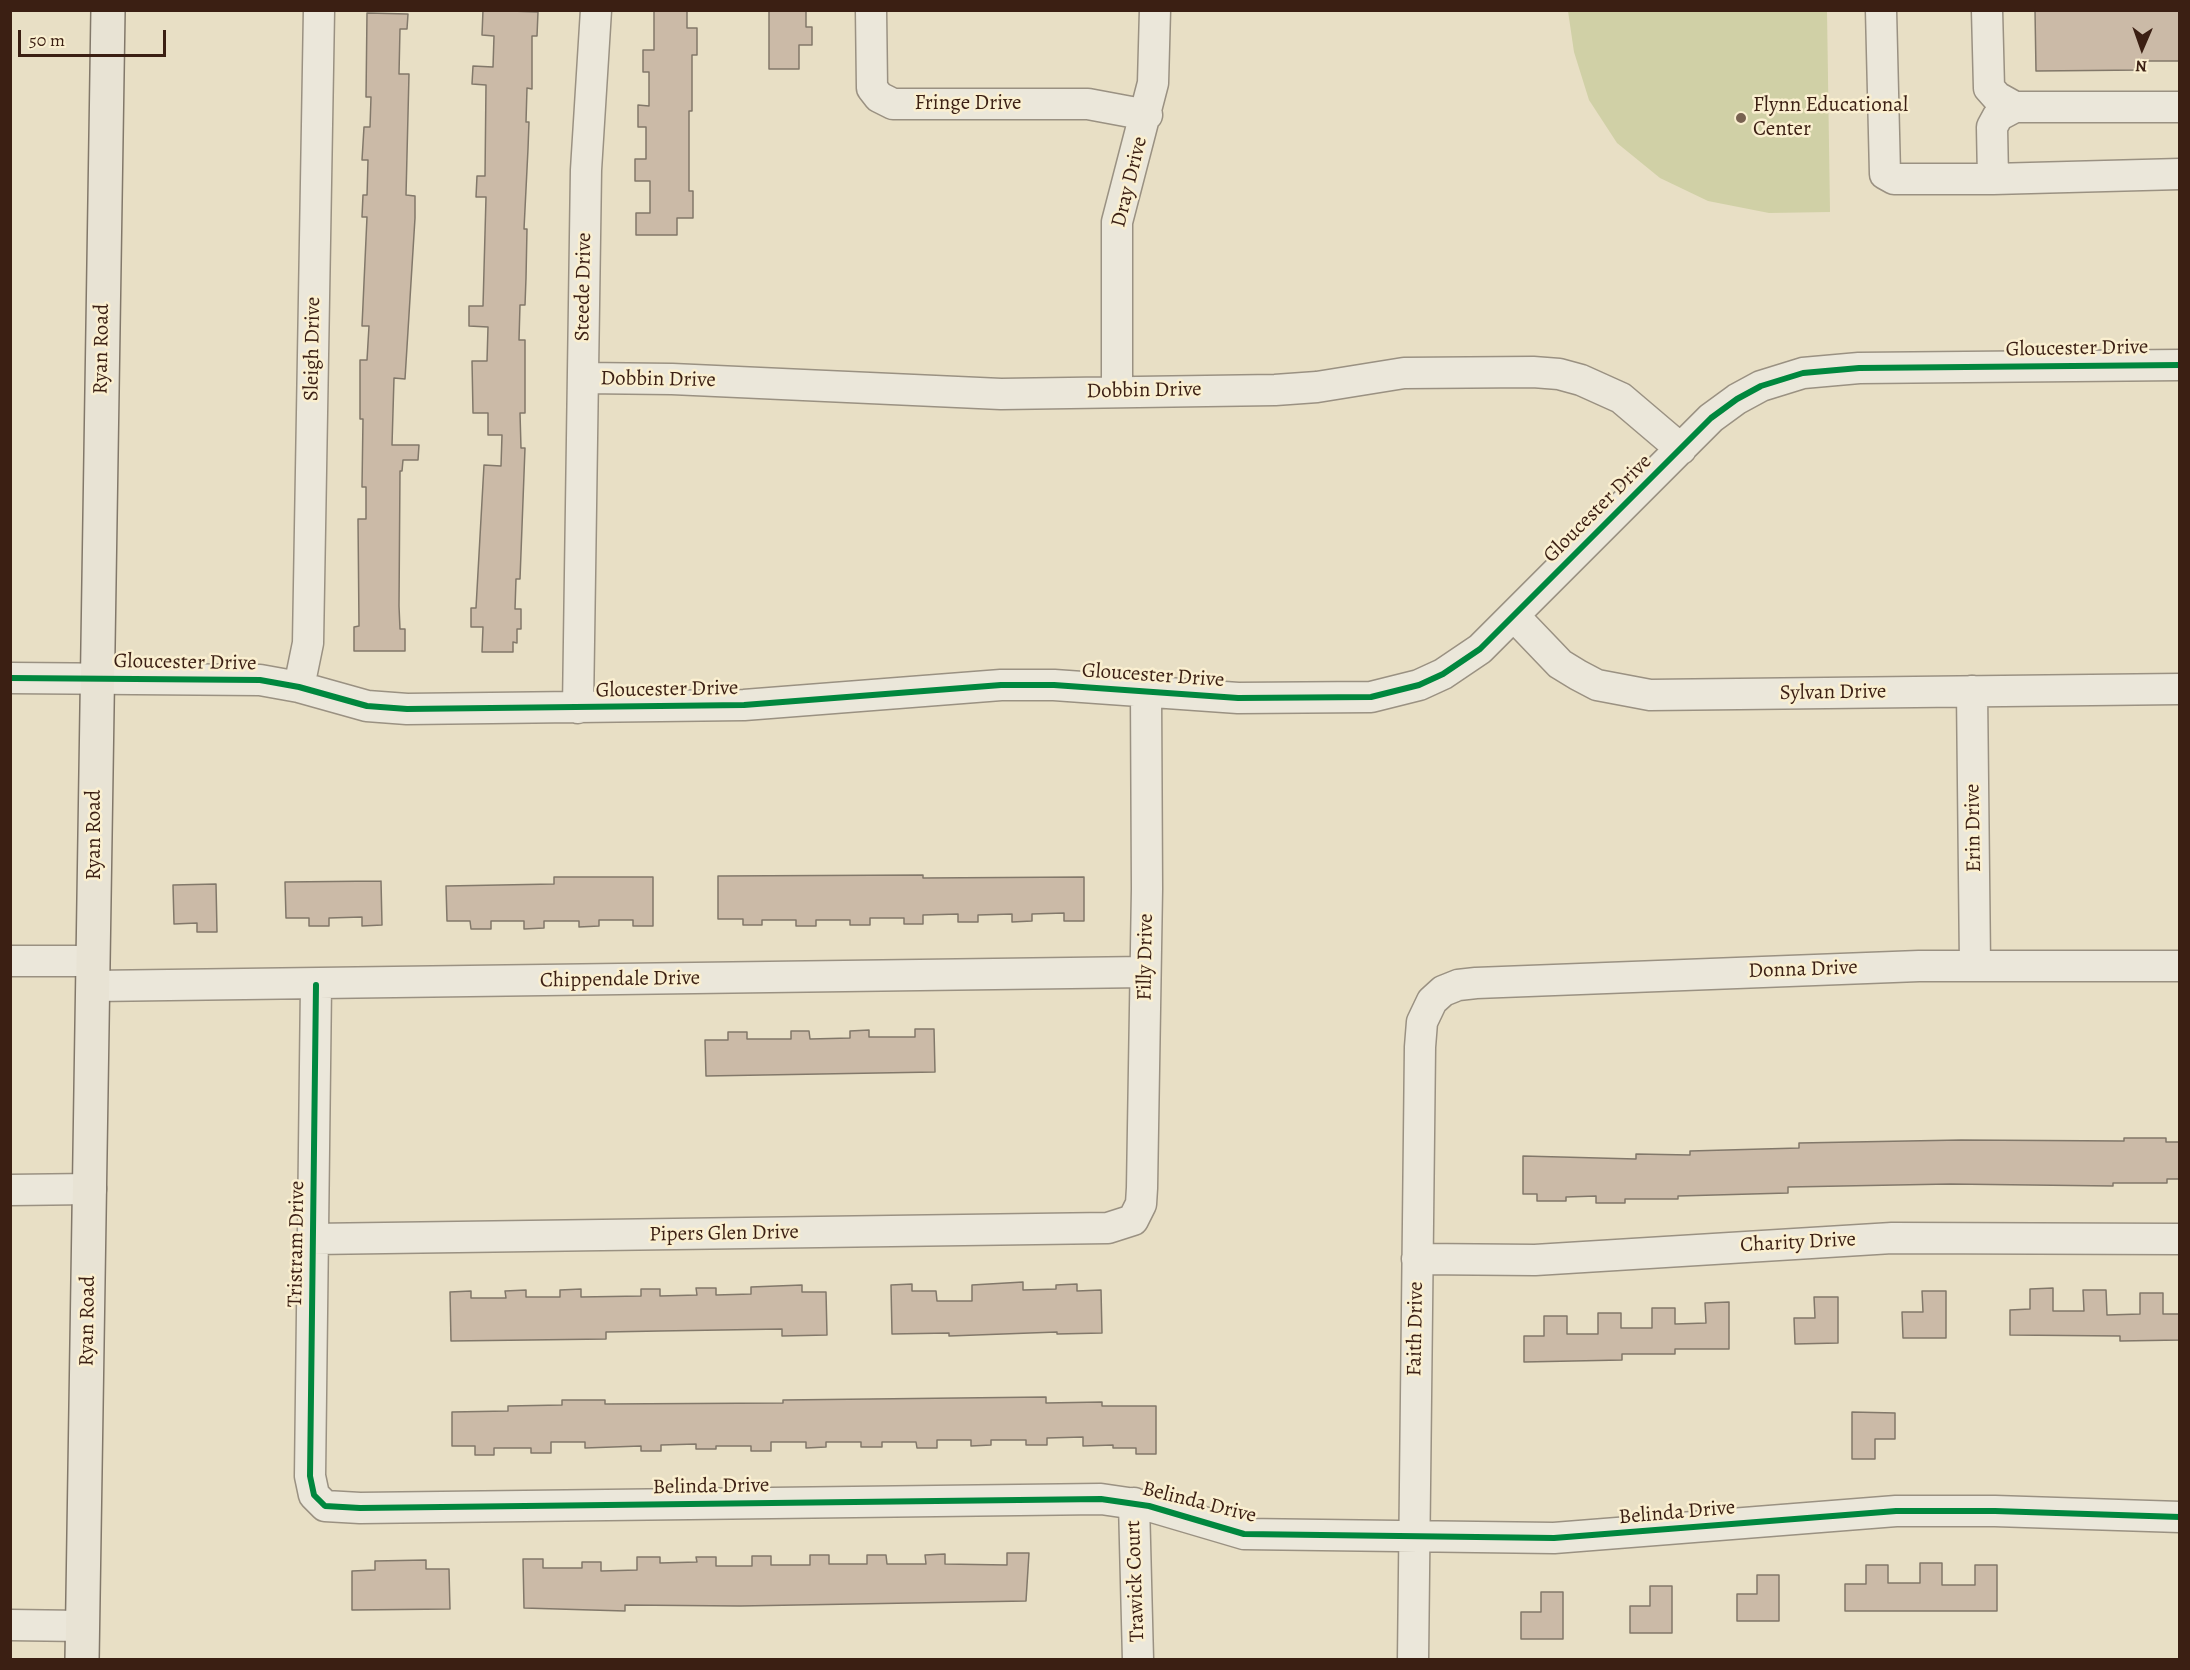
<!DOCTYPE html>
<html>
<head>
<meta charset="utf-8">
<style>
  body { margin:0 }
  #map { position:relative; width:2190px; height:1670px; overflow:hidden; background:#e8dfc5; font-family:Alegreya,serif }
  canvas { display:block }
  .frame { position:absolute; inset:0; border:12px solid #3b1f13; pointer-events:none }
  .north { position:absolute; left:2112px; top:18px; width:60px; height:60px; -webkit-text-stroke:4px #faefd0; paint-order:stroke; rotate:182deg; font-size:16px; font-weight:700; line-height:24px; text-align:center; color:#3b1f13 }
  .north::after { content:''; display:block; margin:auto; width:21px; height:27px; background:#3b1f13; clip-path:polygon(50% 0,100% 100%,50% 72%,0 100%) }
  .scale { position:absolute; left:18px; top:30px; width:148px; height:27px; box-sizing:border-box; border:3px solid #3b1f13; border-top:0; padding-left:8px; font-size:18px; line-height:21px; white-space:nowrap; color:#3b1f13; -webkit-text-stroke:4px #faefd0; paint-order:stroke }
</style>
</head>
<body>
<div id="map">
<canvas width="2190" height="1670"></canvas>
<div class="frame"></div>
<div class="north">N</div>
<div class="scale">50 m</div>
</div>
<script>
const g = document.querySelector('canvas').getContext('2d');
g.lineJoin = 'round';
function paint(path, color) {
  g.fillStyle = color;
  g.fill(path, 'evenodd');
}
function shape(rows) {
  const path = new Path2D();
  for (const r of rows) {
    path.moveTo(r[0], r[1]);
    for (let i = 2; i < r.length; i += 2) path.lineTo(r[i], r[i + 1]);
  }
  return path;
}
function strokePath(path, color, width, dash) {
  g.strokeStyle = color;
  g.lineWidth = width;
  g.lineCap = dash ? 'butt' : 'round';
  g.setLineDash(dash || []);
  g.stroke(path);
}
function label(font, color, halo, rows, align = 'center') {
  g.font = font + ' Alegreya,serif';
  g.lineWidth = 5;
  g.setLineDash([]);
  g.textBaseline = 'middle';
  g.strokeStyle = halo;
  g.fillStyle = color;
  for (const [text, x, y, turn = 0] of rows) {
    g.save();
    g.translate(x, y);
    g.rotate((+turn || 0) * Math.PI / 180);
    g.textAlign = isNaN(turn) ? turn : align;
    if (halo) g.strokeText(text, 0, 0);
    g.fillText(text, 0, 0);
    g.restore();
  }
}
paint(shape([
  [1568,11,1827,11,1830,212,1769,213,1708,201,1660,178,1617,143,1589,100,1574,52]
]), '#d0d0a6');
const building = shape([
  [483,10,538,12,537,36,532,36,532,89,527,88,526,122,529,122,528,149,524,229,527,229,526,278,525,305,520,305,519,340,525,340,525,413,520,413,521,448,525,448,520,579,516,579,515,609,521,609,521,629,517,629,517,643,513,642,513,652,482,652,483,627,471,627,471,608,476,608,484,465,501,466,502,435,488,435,488,413,473,413,472,361,487,361,488,327,469,326,469,306,483,306,486,197,476,197,477,176,485,176,486,85,472,84,473,66,493,67,494,36,482,35,483,10],
  [654,10,687,10,687,28,697,28,697,55,692,55,692,111,689,111,689,191,693,191,693,218,677,218,677,235,636,235,636,213,650,213,650,181,635,181,635,159,646,159,646,127,638,127,638,105,649,106,649,72,643,72,643,50,654,50,654,10],
  [769,10,806,10,806,27,812,27,812,45,799,45,799,69,769,69,769,10],
  [2035,10,2180,10,2180,61,2142,61,2142,70,2036,71,2035,10],
  [367,13,408,14,407,29,400,29,399,74,409,74,406,195,415,196,415,218,405,379,394,378,392,445,419,445,418,460,403,460,402,471,400,471,399,606,400,629,405,629,405,651,354,651,354,627,359,626,358,519,366,519,366,487,362,487,363,419,360,419,360,360,367,360,369,326,362,326,367,217,362,217,363,195,367,195,368,160,362,160,364,127,370,127,371,97,366,97,367,13],
  [923,875,923,878,1084,877,1084,921,1064,921,1064,913,1032,914,1032,921,1012,922,1012,914,978,915,978,922,958,922,958,914,923,915,923,924,904,924,904,918,870,918,870,925,850,925,850,920,816,920,816,926,796,926,796,920,762,920,762,925,743,925,743,919,718,919,718,876,923,875],
  [554,877,653,877,653,926,633,926,633,920,599,920,599,926,579,927,579,921,544,921,544,928,524,929,524,921,491,921,491,929,471,929,470,921,447,921,446,886,554,884,554,877],
  [381,881,382,925,362,926,362,917,329,918,329,926,309,926,309,918,286,918,285,882,381,881],
  [216,884,217,932,197,932,197,923,174,924,173,885,216,884],
  [915,1029,934,1029,935,1072,706,1076,705,1040,728,1040,728,1032,747,1032,747,1039,791,1039,791,1031,809,1031,810,1039,850,1038,850,1031,869,1030,869,1037,915,1037,915,1029],
  [2124,1138,2166,1138,2166,1142,2180,1142,2180,1179,2167,1179,2167,1183,2113,1183,2113,1186,1950,1184,1788,1187,1788,1193,1678,1196,1678,1199,1625,1199,1625,1203,1596,1203,1596,1196,1566,1197,1566,1201,1537,1201,1537,1194,1523,1194,1523,1156,1636,1159,1636,1154,1690,1155,1690,1151,1799,1148,1799,1143,1961,1140,2124,1141,2124,1138],
  [1023,1282,1023,1290,1056,1289,1056,1285,1077,1284,1077,1291,1101,1290,1102,1333,1057,1334,1057,1332,949,1336,949,1333,892,1334,891,1285,912,1284,912,1291,936,1291,937,1301,972,1301,972,1285,1023,1282],
  [802,1285,802,1292,826,1292,827,1335,782,1336,782,1329,660,1331,606,1332,606,1339,451,1341,450,1292,471,1291,471,1298,506,1298,505,1291,526,1290,526,1297,560,1297,560,1290,581,1289,581,1297,641,1296,641,1289,660,1289,660,1296,697,1295,696,1288,716,1288,716,1295,751,1294,751,1287,802,1285],
  [2053,1288,2053,1311,2084,1311,2083,1290,2106,1290,2107,1315,2140,1314,2140,1293,2163,1293,2163,1314,2180,1314,2180,1340,2120,1341,2120,1336,2010,1335,2010,1310,2030,1309,2030,1289,2053,1288],
  [1922,1291,1946,1291,1946,1338,1903,1338,1902,1312,1923,1312,1922,1291],
  [1814,1297,1838,1297,1838,1343,1795,1344,1794,1318,1815,1318,1814,1297],
  [1729,1302,1729,1349,1675,1349,1675,1354,1622,1354,1622,1360,1524,1362,1524,1336,1544,1336,1544,1316,1567,1316,1567,1334,1598,1334,1598,1313,1621,1313,1621,1328,1652,1328,1652,1308,1675,1308,1675,1324,1706,1323,1705,1303,1729,1302],
  [1046,1397,1046,1403,1102,1402,1102,1406,1156,1406,1156,1454,1136,1454,1136,1448,1113,1448,1113,1445,1083,1446,1083,1437,1047,1438,1047,1445,1026,1445,1026,1440,991,1440,991,1445,971,1446,971,1440,937,1440,937,1448,917,1448,916,1442,882,1442,882,1447,861,1447,861,1442,826,1442,826,1447,806,1448,806,1442,771,1442,771,1451,751,1451,751,1446,716,1446,716,1449,696,1449,696,1444,661,1445,661,1451,641,1451,641,1446,585,1448,585,1442,551,1442,551,1453,531,1453,531,1448,494,1448,494,1455,475,1455,475,1446,452,1446,452,1412,508,1411,508,1406,562,1405,562,1400,605,1400,605,1404,783,1403,783,1400,1046,1397],
  [1852,1412,1895,1413,1895,1439,1875,1439,1875,1459,1852,1459,1852,1412],
  [1007,1553,1029,1553,1026,1601,740,1606,625,1605,625,1611,524,1608,523,1559,543,1559,543,1568,582,1568,582,1562,601,1562,601,1571,637,1570,637,1557,660,1557,660,1563,697,1562,696,1557,716,1557,716,1566,752,1566,752,1556,771,1556,771,1565,810,1565,810,1555,829,1555,829,1564,867,1564,867,1555,886,1555,887,1564,926,1564,925,1555,945,1554,945,1564,1007,1565,1007,1553],
  [426,1560,426,1569,449,1569,450,1609,352,1610,352,1571,375,1570,375,1561,426,1560],
  [1920,1563,1942,1563,1942,1585,1975,1585,1975,1565,1997,1565,1997,1611,1845,1611,1845,1584,1866,1584,1866,1565,1888,1565,1888,1583,1920,1583,1920,1563],
  [1757,1575,1779,1575,1779,1621,1737,1621,1737,1594,1757,1594,1757,1575],
  [1650,1586,1672,1586,1672,1633,1630,1633,1630,1606,1650,1606,1650,1586],
  [1541,1592,1563,1592,1563,1639,1521,1639,1521,1612,1541,1612,1541,1592]
]);
paint(building, '#cbbaa7');
strokePath(building, '#82786a', 1.5);
const minor = shape([
  [871,10,872,88,879,97,893,104,1088,104,1147,115],
  [1881,10,1885,174,1894,179,1993,179],
  [1987,10,1989,88,1997,97,2015,107],
  [2180,107,2015,107,1998,116,1992,127,1993,179,2180,174],
  [583,378,672,379,1001,394,1275,390,1317,387,1404,373,1533,372,1559,374,1581,380,1621,398,1681,449],
  [1117,391,1117,222,1153,83,1155,10],
  [1514,616,1560,664,1578,675,1597,685,1650,695,2180,689],
  [10,678,260,680,299,687,367,706,407,709,744,705,1001,685,1054,685,1238,698,1371,697,1419,685,1443,674,1480,649,1711,418,1737,399,1761,386,1803,373,1859,368,2180,365],
  [299,687,308,643,319,10],
  [1972,691,1975,965],
  [578,708,586,170,596,10],
  [10,961,94,961],
  [316,985,310,1476,314,1495,325,1506,360,1508,1101,1499,1149,1506,1244,1534,1554,1538,1896,1511,1995,1511,2180,1517],
  [94,986,1145,972],
  [10,1190,91,1189],
  [313,1239,1108,1228,1133,1220,1141,1204,1142,1188,1147,889,1146,692],
  [1417,1259,1535,1260,1892,1238,2180,1239],
  [1134,1503,1138,1660],
  [10,1625,82,1626],
  [1413,1660,1420,1047,1422,1022,1432,1001,1443,991,1458,985,1476,983,1919,966,2180,966]
]);
const major = shape([
  [82,1660,108,10]
]);
strokePath(minor, '#9a9182', 33);
strokePath(major, '#82786a', 36);
strokePath(minor, '#ebe7da', 30);
strokePath(major, '#e8e3d4', 33);
strokePath(shape([
  [10,678,260,680,299,687,367,706,407,709,744,705,1001,685,1054,685,1238,698,1371,697,1419,685,1443,674,1480,649,1711,418,1737,399,1761,386,1803,373,1859,368,2180,365],
  [316,985,310,1476,314,1495,325,1506,360,1508,1101,1499,1149,1506,1244,1534,1554,1538,1896,1511,1995,1511,2180,1517]
]), '#00873e', 6);
for (const [x, y, r, color] of [
  [1741,118,6,"#786251"]
]) {
  const dot = new Path2D();
  dot.arc(x, y, r, 0, 2 * Math.PI);
  g.fillStyle = color;
  g.fill(dot);
  strokePath(dot, '#faefd0', 2);
}
label('21px', '#3b1f13', '#faefd0', [
  ["Fringe Drive",968,104],
  ["Dray Drive",1130,182,-76],
  ["Steede Drive",584,287,-89],
  ["Ryan Road",102,349,-89],
  ["Sleigh Drive",313,349,-89],
  ["Gloucester Drive",2077,349,-1],
  ["Dobbin Drive",658,380,1],
  ["Dobbin Drive",1144,391,-1],
  ["Gloucester Drive",1598,509,-45],
  ["Gloucester Drive",185,663,1],
  ["Gloucester Drive",1153,676,4],
  ["Gloucester Drive",667,690,-1],
  ["Sylvan Drive",1833,693,-1],
  ["Erin Drive",1974,828,-91],
  ["Ryan Road",95,835,-90],
  ["Filly Drive",1146,957,-89],
  ["Donna Drive",1803,970,-2],
  ["Chippendale Drive",620,980,-1],
  ["Pipers Glen Drive",724,1234,-1],
  ["Charity Drive",1798,1243,-3],
  ["Tristram Drive",297,1244,-89],
  ["Ryan Road",88,1321,-89],
  ["Faith Drive",1416,1329,-89],
  ["Belinda Drive",711,1487,-1],
  ["Belinda Drive",1199,1503,14],
  ["Belinda Drive",1677,1513,-5],
  ["Trawick Court",1136,1581,-92]
]);
label('21px', '#3b1f13', '#faefd0', [
  ["Flynn Educational",1753,106],
  ["Center",1753,130]
], 'left');
</script>
</body>
</html>
